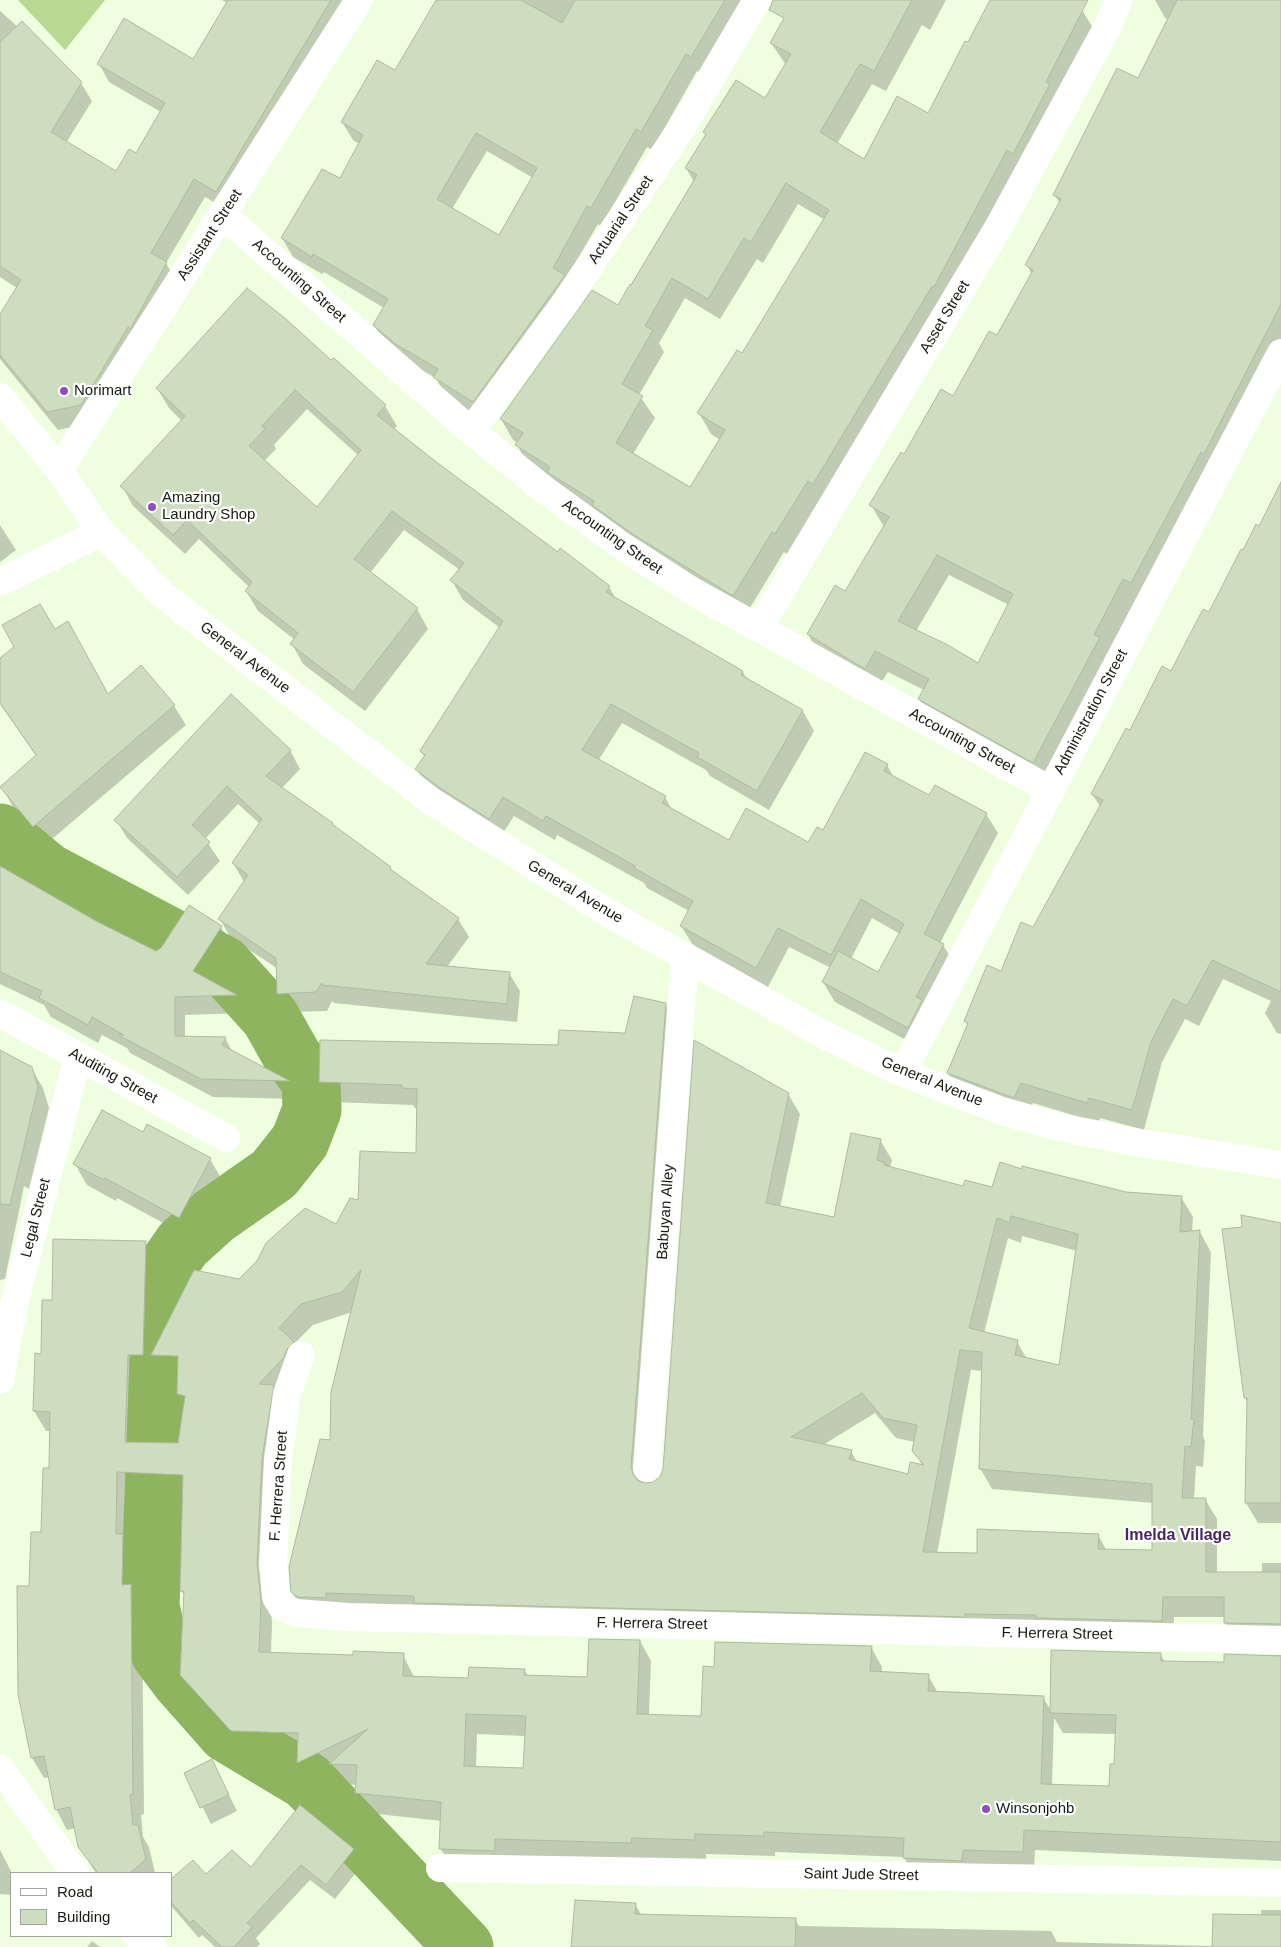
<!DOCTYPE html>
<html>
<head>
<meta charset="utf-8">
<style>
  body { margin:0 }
  #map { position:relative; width:1281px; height:1947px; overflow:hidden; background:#effedf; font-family:Arial,sans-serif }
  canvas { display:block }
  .legend { position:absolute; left:10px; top:1872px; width:162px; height:65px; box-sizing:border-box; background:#fff; border:1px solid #a2a49f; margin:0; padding:6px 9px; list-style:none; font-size:15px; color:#161b10 }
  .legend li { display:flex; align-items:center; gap:10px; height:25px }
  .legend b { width:25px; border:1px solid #a2a49f }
</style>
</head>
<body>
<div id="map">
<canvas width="1281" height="1947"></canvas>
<ul class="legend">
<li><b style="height:6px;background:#fff"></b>Road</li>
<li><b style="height:14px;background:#ceddbf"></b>Building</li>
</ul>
</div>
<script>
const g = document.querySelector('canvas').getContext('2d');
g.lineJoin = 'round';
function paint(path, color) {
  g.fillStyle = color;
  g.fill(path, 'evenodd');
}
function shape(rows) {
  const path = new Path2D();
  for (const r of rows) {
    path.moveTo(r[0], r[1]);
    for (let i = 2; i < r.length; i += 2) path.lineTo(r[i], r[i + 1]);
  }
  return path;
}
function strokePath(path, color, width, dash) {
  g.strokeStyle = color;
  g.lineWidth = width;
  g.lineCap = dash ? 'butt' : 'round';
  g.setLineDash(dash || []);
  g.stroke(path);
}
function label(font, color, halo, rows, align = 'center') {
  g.font = font + ' Arial,sans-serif';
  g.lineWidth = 4.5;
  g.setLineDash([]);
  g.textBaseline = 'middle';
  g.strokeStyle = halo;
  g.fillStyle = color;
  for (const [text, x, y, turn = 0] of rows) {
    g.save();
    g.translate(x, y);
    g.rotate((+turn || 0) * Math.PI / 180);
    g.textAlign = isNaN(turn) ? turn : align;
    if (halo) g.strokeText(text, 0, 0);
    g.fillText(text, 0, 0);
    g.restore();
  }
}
paint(shape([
  [18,0,105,0,65,50]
]), '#b8d893');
paint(shape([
  [222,0,351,0,226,209,205,197,166,263,176,281,91,423,58,430,0,359,0,317,17,288,0,277,0,11,81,83,92,101,66,143,117,173,136,155,161,112,109,82,99,64,194,61,227,3],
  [440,0,751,0,702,74,697,71,652,150,647,147,601,226,598,224,484,420,445,396,436,378,405,361,385,343,374,325,384,308,324,272,322,274,293,257,282,238,340,179,359,144,353,140,342,122,395,72],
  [487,151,533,178,499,237,452,209],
  [796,0,946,0,930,30,922,25,886,91,872,84,837,144,864,160,928,115,992,0,1086,0,1082,10,1095,31,946,307,787,554,784,552,745,616,529,466,517,445,518,443,513,440,501,419,618,306,694,182,686,168,707,136,705,132,766,100,786,65,771,43],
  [798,204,825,220,742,354,699,413,711,434,720,440,690,488,633,454,655,418,639,395,664,352,659,343,685,298,720,319,757,259,763,263],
  [1155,0,1281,0,1281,347,1143,603,1136,599,1045,783,932,720,919,699,924,690,888,672,877,689,820,656,808,634,845,593,884,527,871,505,905,456,953,397,997,337,1032,275,1027,265,1060,204,1055,195,1139,80,1169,20,1165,18],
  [949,575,1009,605,978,664,916,631],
  [334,359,385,406,397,426,393,430,434,462,558,553,609,587,616,599,743,672,747,679,803,711,814,731,769,810,710,776,706,770,622,723,598,761,665,797,672,810,729,842,809,844,824,832,887,765,894,778,930,796,986,814,998,833,940,943,943,945,955,965,919,1047,835,1002,823,982,831,968,789,947,768,987,693,945,681,926,689,911,647,888,644,883,557,835,555,840,514,816,500,838,428,789,417,769,425,757,421,752,500,628,463,600,452,581,460,570,404,530,370,573,417,609,428,629,365,711,303,664,292,644,295,640,258,611,246,591,249,587,199,539,185,554,133,506,122,486,182,421,169,408,157,388,331,362],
  [307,409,359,456,317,508,264,461,276,449,274,445],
  [872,918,900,934,879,974,851,959],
  [1281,484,1281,1034,1277,1033,1265,1013,1271,1001,1223,979,1199,1026,1185,1019,1162,1062,1144,1130,1100,1118,1099,1123,1033,1103,1026,1118,960,1093,948,1073,968,1026,965,1021,1034,928,1101,808,1092,794,1130,731,1172,673,1210,613,1260,528],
  [0,525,16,550,0,562],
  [54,631,108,695,141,667,174,706,186,725,45,845,13,807,2,787,37,757,0,704,0,659],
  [290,750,300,769,282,788,458,919,469,937,447,967,509,973,520,991,517,1022,334,1003,332,1001,327,1011,289,1012,278,993,278,969,230,937,220,919,244,882,233,863,260,824,238,804,205,839,220,861,188,895,127,838,116,820],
  [0,867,95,922,156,952,161,949,189,906,221,927,232,946,209,981,236,996,246,1013,185,1015,185,1038,225,1038,233,1053,289,1082,299,1099,213,1097,130,1053,127,1048,102,1035,98,1043,51,1017,44,1005,0,984],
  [665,1004,677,1025,643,1484,655,1483,661,1477,788,1094,800,1114,780,1208,835,1219,880,1140,892,1160,890,1168,964,1187,993,1188,1022,1171,1126,1194,1181,1197,1193,1217,1192,1232,1200,1232,1211,1252,1203,1436,1205,1441,1203,1467,1196,1466,1194,1499,1205,1499,1217,1519,1217,1573,1262,1573,1262,1563,1281,1563,1281,1644,1237,1643,1225,1623,1225,1617,1174,1617,1173,1641,304,1612,292,1592,331,1441,352,1312,313,1325,294,1344,268,1584,272,1622,271,1654,354,1656,403,1655,414,1677,470,1679,524,1670,528,1676,588,1678,640,1641,651,1661,649,1715,702,1717,716,1668,871,1647,882,1667,882,1673,928,1675,938,1693,1043,1697,1051,1711,1160,1654,1165,1662,1225,1663,1225,1655,1281,1655,1281,1861,1035,1850,1034,1872,916,1878,904,1857,775,1852,775,1856,706,1854,706,1860,643,1858,643,1863,452,1869,441,1849,442,1821,368,1813,356,1793,357,1785,342,1784,335,1770,309,1782,298,1762,298,1753,244,1751,193,1695,181,1674,185,1596,181,1591,183,1494,128,1492,127,1544,134,1555,133,1590,142,1606,144,1814,141,1815,143,1837,149,1847,155,1873,96,1873,92,1867,80,1846,76,1828,67,1830,56,1809,50,1777,44,1778,32,1758,19,1694,31,1587,42,1534,50,1469,51,1431,46,1431,34,1411,53,1301,145,1242,157,1263,155,1350,239,1280,336,1226,359,1201,417,1154,418,1108,415,1108,413,1105,332,1102,320,1082,559,1047,626,1034],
  [1022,1236,1077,1251,1060,1367,1027,1359,1017,1342,984,1333,1008,1238,1021,1243],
  [154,1360,164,1375,179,1376,178,1394,185,1405,179,1444,137,1444,139,1375,154,1375],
  [971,1370,983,1371,980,1468,992,1489,1153,1503,1154,1552,1107,1551,1098,1535,978,1555,937,1554],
  [875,1413,896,1438,915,1442,914,1451,922,1465,909,1475,857,1462,851,1451,823,1445],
  [1054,1718,1063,1733,1116,1734,1116,1765,1111,1788,1052,1786],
  [477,1734,526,1736,524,1770,476,1767],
  [0,1052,31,1068,43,1088,49,1108,29,1189,24,1186,5,1279,0,1280],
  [143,1134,210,1159,222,1180,191,1238,117,1198,116,1201,87,1185,75,1164],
  [1281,1224,1281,1523,1258,1523,1246,1503,1248,1404,1245,1398],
  [212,1761,237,1811,211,1824,186,1774],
  [353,1849,362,1865,335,1899,310,1880,256,1938,260,1944,257,1947,215,1947,202,1935,199,1938,171,1906,171,1881],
  [0,1850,12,1873,11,1895,0,1894],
  [635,1904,642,1916,795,1919,799,1926,1051,1931,1057,1942,1213,1946,1261,1916,1261,1910,1281,1910,1281,1947,571,1947],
  [92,1941,100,1947,87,1947]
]), '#0003');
strokePath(shape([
  [0,833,47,872,223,965,270,1017,292,1056,311,1081,312,1110,300,1141,274,1174,214,1216,183,1244,162,1274,150,1606,160,1653,181,1681,227,1733,307,1781,464,1947]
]), '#8fb460', 59);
const building = shape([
  [228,0,331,0,216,192,194,179,151,253,167,262,132,326,131,329,128,327,81,405,47,412,0,355,0,314,21,280,0,266,0,42,22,21,82,82,51,132,116,171,129,149,136,153,165,103,97,64,124,18,193,59,228,0],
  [436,0,521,0,562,23,575,0,725,0,691,57,686,54,641,132,636,129,591,208,587,206,553,268,565,275,473,402,433,377,438,369,394,343,373,325,388,299,313,254,312,257,281,238,322,169,340,178,363,135,341,122,377,60,395,70,436,0],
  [476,133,537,168,499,235,437,199,476,133],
  [773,0,912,0,874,71,860,64,820,132,864,159,897,96,928,113,965,41,968,42,990,0,1088,0,1046,82,1050,84,1013,154,1007,150,934,287,932,286,813,484,808,481,775,534,772,532,733,596,631,533,592,505,594,501,547,472,550,467,515,445,523,433,500,419,592,290,618,305,630,284,631,285,697,175,685,168,706,134,703,132,736,80,765,98,791,54,770,43,784,18,769,10,773,0],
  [786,183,829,210,742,353,737,350,697,413,725,430,690,487,616,443,643,396,622,384,653,330,645,326,672,278,708,299,744,238,751,242,786,183],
  [1177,0,1281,0,1281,304,1204,454,1201,452,1131,583,1123,579,1094,635,1100,637,1033,763,918,699,929,679,875,651,865,669,807,634,835,585,845,591,889,517,869,505,901,452,904,454,941,389,953,396,989,331,997,335,1033,270,1025,265,1061,199,1053,195,1117,68,1138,78,1177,0],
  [937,555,1013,594,978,663,948,645,898,621,937,555],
  [247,288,286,319,331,360,334,358,386,405,377,415,435,461,558,552,560,548,610,586,606,592,743,671,741,675,803,710,757,791,697,757,699,753,611,704,582,750,666,796,662,803,729,840,746,808,808,842,817,827,823,830,865,752,888,764,884,771,929,795,935,785,987,813,924,934,944,944,916,997,922,1000,908,1028,822,982,838,951,878,972,904,924,861,899,831,955,778,928,756,968,680,926,693,901,634,868,635,866,546,816,543,821,503,797,489,819,440,788,415,769,425,755,420,751,503,621,450,580,464,563,392,511,354,559,418,608,353,692,290,644,298,633,245,591,252,582,187,520,173,535,120,486,185,416,156,388,247,288],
  [295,390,361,450,317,507,249,446,265,429,262,426,295,390],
  [1281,482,1281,992,1212,960,1187,1006,1173,999,1151,1042,1132,1110,1089,1098,1087,1103,1021,1083,1014,1098,947,1073,968,1023,964,1021,987,965,1001,971,1021,922,1033,927,1103,800,1091,794,1126,728,1130,730,1162,666,1171,671,1203,609,1209,612,1241,549,1243,550,1256,524,1259,526,1281,482],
  [40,604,55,629,68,621,108,694,141,665,175,705,33,827,0,787,36,755,0,703,0,658,14,647,2,625,40,604],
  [231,694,291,750,266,776,333,823,332,824,391,867,390,869,459,918,426,964,510,972,507,1004,322,985,322,983,316,992,277,994,276,958,218,919,248,875,232,863,262,819,227,786,192,825,210,842,177,877,114,820,231,694],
  [0,866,96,921,156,951,161,948,189,905,222,926,193,971,237,995,175,997,175,1036,226,1037,222,1045,290,1081,201,1079,118,1035,124,1035,92,1017,88,1025,39,998,42,991,0,972,0,866],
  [634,996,666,1003,631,1467,633,1474,638,1481,645,1483,653,1482,660,1477,663,1469,694,1040,789,1093,766,1203,834,1217,851,1133,881,1139,877,1160,884,1162,884,1165,963,1186,965,1180,992,1187,1000,1162,1022,1169,1022,1166,1126,1192,1182,1196,1180,1232,1200,1230,1191,1419,1194,1419,1191,1447,1185,1446,1182,1498,1206,1498,1206,1572,1281,1572,1281,1624,1224,1623,1224,1597,1163,1597,1162,1621,1036,1618,1036,1615,965,1614,965,1617,414,1603,414,1596,326,1593,326,1598,298,1597,291,1592,289,1567,320,1439,330,1440,331,1392,361,1270,342,1292,301,1304,279,1328,294,1342,287,1349,284,1357,259,1384,274,1385,262,1459,257,1563,261,1601,259,1652,353,1655,353,1651,404,1653,403,1676,468,1678,469,1667,525,1669,524,1675,587,1677,589,1639,640,1640,637,1714,701,1716,703,1666,714,1667,715,1642,872,1646,870,1671,929,1674,928,1691,1044,1696,1041,1784,1109,1786,1110,1764,1114,1764,1116,1715,1050,1713,1051,1650,1161,1653,1161,1661,1224,1662,1224,1654,1281,1656,1281,1842,1024,1830,1023,1852,963,1850,962,1861,903,1858,904,1838,764,1832,764,1836,695,1834,695,1840,632,1838,631,1843,495,1839,495,1851,439,1849,441,1802,355,1793,357,1765,329,1764,368,1729,297,1763,298,1733,231,1731,180,1675,184,1591,180,1591,183,1475,117,1472,116,1534,123,1534,122,1585,131,1584,133,1794,130,1795,133,1825,138,1825,146,1859,130,1873,98,1873,78,1847,70,1807,55,1810,44,1756,31,1758,18,1694,17,1586,29,1586,31,1532,41,1532,43,1468,49,1468,50,1412,33,1411,35,1353,41,1354,42,1300,52,1300,53,1239,146,1241,143,1355,128,1355,125,1442,178,1443,185,1396,177,1394,178,1356,151,1355,194,1270,239,1279,257,1261,266,1243,305,1208,336,1224,350,1198,358,1200,360,1151,416,1153,417,1089,402,1088,402,1085,319,1082,320,1040,558,1045,559,1030,625,1033,634,996],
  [1011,1216,1078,1234,1059,1365,1015,1355,1018,1340,969,1328,997,1218,1010,1223,1011,1216],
  [960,1350,982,1352,979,1469,1152,1484,1152,1550,1098,1549,1099,1534,977,1529,977,1553,923,1552,960,1350],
  [862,1393,883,1418,917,1425,912,1451,924,1465,910,1462,908,1474,849,1459,852,1450,791,1437,862,1393],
  [466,1714,526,1716,523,1768,464,1766,466,1714],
  [0,1050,32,1067,38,1087,10,1205,0,1204,0,1050],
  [102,1110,143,1132,147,1124,211,1158,179,1218,105,1178,104,1180,73,1164,102,1110],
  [1241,1215,1281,1223,1281,1503,1245,1503,1247,1398,1244,1398,1222,1229,1242,1227,1241,1215],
  [212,1759,229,1795,200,1808,184,1773,212,1759],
  [300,1805,354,1849,326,1885,301,1865,247,1923,252,1927,234,1947,222,1947,193,1920,190,1923,171,1902,171,1879,193,1860,206,1874,232,1850,251,1867,300,1805],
  [575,1900,636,1903,635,1914,796,1918,795,1947,571,1947,575,1900],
  [1213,1914,1281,1915,1281,1947,1212,1947,1213,1914]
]);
paint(building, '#ceddbf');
strokePath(building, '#acbb9e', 1);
strokePath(shape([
  [223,215,471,431,542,488,622,546,692,591,1050,790],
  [0,397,59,470,101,532,163,595,431,801,613,916,819,1032,902,1073,1002,1111,1059,1127,1140,1143,1281,1165],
  [471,431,565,303,681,129,757,0],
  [59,470,359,0],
  [0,582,101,532],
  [759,628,998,228,1107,28,1119,0],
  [0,1013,226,1138],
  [902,1073,1281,353],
  [301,1355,287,1394,278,1460,273,1564,276,1597,282,1607,296,1613,348,1617,1281,1640],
  [0,1380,14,1305,78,1056],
  [647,1468,685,956],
  [0,1768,75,1873],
  [440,1868,1281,1883],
  [137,1936,153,1947]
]), '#fff', 28);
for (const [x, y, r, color] of [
  [64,391,5,"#914cc1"],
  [152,507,5,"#914cc1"],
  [986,1809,5,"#914cc1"]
]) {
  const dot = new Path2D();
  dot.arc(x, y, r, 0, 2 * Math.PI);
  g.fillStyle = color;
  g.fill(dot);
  strokePath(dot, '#fff', 2);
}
label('15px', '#161b10', '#fff', [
  ["Actuarial Street",621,220,-56],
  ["Assistant Street",210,235,-57],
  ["Accounting Street",299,281,41],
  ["Asset Street",945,317,-59],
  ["Accounting Street",612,537,35],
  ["General Avenue",245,658,37],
  ["Administration Street",1091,712,-62],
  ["Accounting Street",962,741,29],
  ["General Avenue",575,892,31],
  ["Auditing Street",113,1076,29],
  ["General Avenue",932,1082,22],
  ["Babuyan Alley",666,1212,-86],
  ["Legal Street",36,1218,-76],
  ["F. Herrera Street",279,1486,-86],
  ["F. Herrera Street",652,1624,1],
  ["F. Herrera Street",1057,1634,1],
  ["Saint Jude Street",861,1875,1]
]);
label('15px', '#161b10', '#fff', [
  ["Norimart",74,391],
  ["Amazing",162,498],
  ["Laundry Shop",162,515],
  ["Winsonjohb",996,1809]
], 'left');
label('bold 16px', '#47275f', '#fff', [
  ["Imelda Village",1178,1536]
]);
</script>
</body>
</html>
